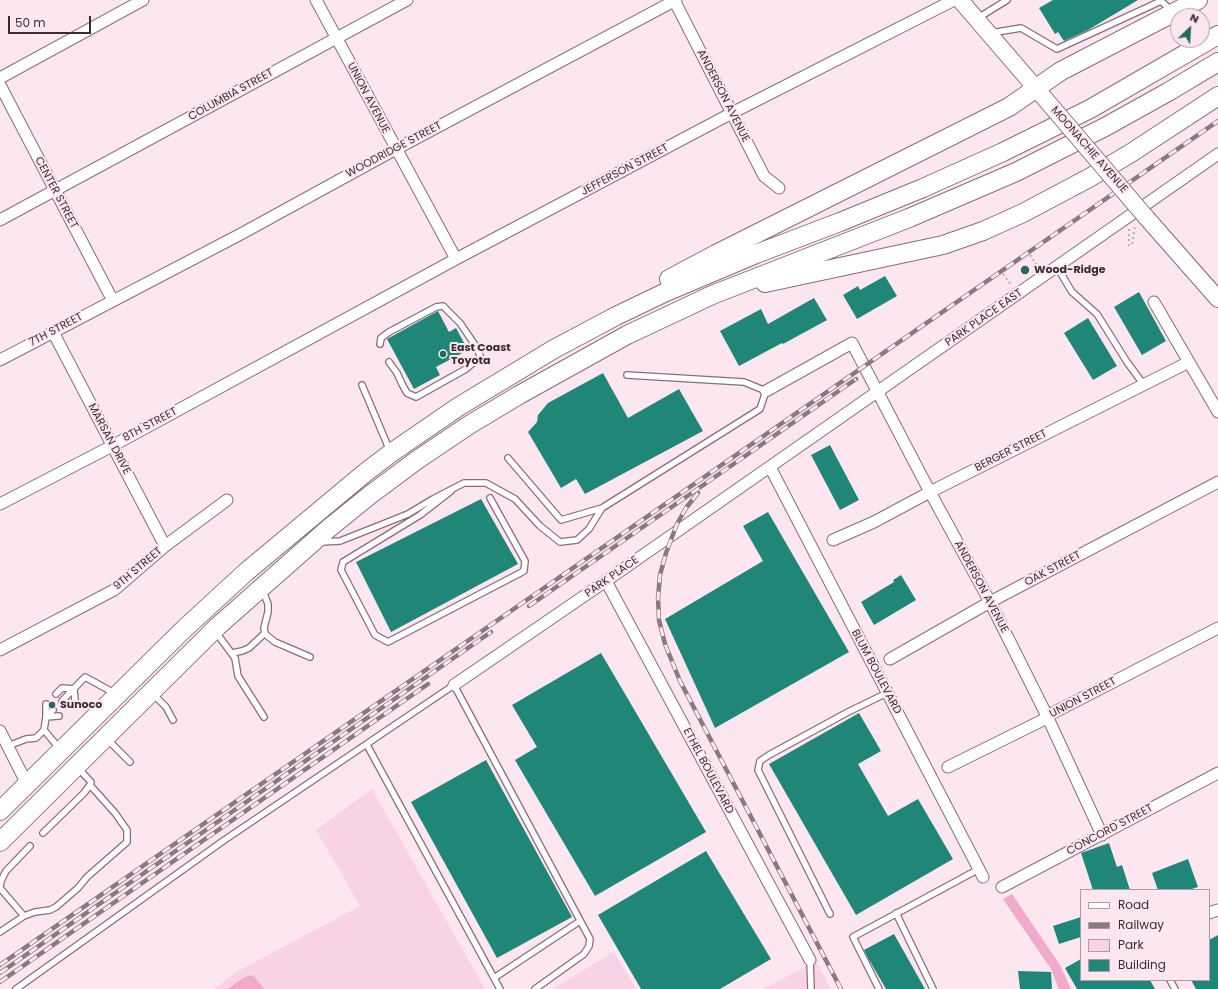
<!DOCTYPE html>
<html>
<head>
<meta charset="utf-8">
<style>
  body { margin:0 }
  #map { position:relative; width:1218px; height:989px; overflow:hidden; background:#fce7f0; font-family:Poppins,sans-serif }
  canvas { display:block }
  .legend { position:absolute; left:1080px; top:889px; width:130px; height:92px; box-sizing:border-box; background:#fce7f0; border:1px solid #ae9ca4; margin:0; padding:5px 7px; list-style:none; font-size:12px; color:#3a2c32 }
  .legend li { display:flex; align-items:center; gap:8px; height:20px }
  .legend b { width:20px; border:1px solid #ae9ca4 }
  .north { position:absolute; left:1170px; top:8px; width:40px; height:40px; box-sizing:border-box; background:#fce7f0; border:1px solid #ae9ca4; border-radius:50%; rotate:25deg; font-size:11px; font-weight:700; line-height:16px; text-align:center; color:#3a2c32 }
  .north::after { content:''; display:block; margin:auto; width:14px; height:18px; background:#226a5f; clip-path:polygon(50% 0,100% 100%,50% 72%,0 100%) }
  .scale { position:absolute; left:8px; top:16px; width:83px; height:18px; box-sizing:border-box; border:2px solid #3a2c32; border-top:0; padding-left:5px; font-size:12px; line-height:14px; white-space:nowrap; color:#3a2c32; -webkit-text-stroke:3px #fce7f0; paint-order:stroke }
</style>
</head>
<body>
<div id="map">
<canvas width="1218" height="989"></canvas>
<ul class="legend">
<li><b style="height:5px;background:#fff"></b>Road</li>
<li><b style="height:5px;background:#8a7980"></b>Railway</li>
<li><b style="height:11px;background:#fad2e5"></b>Park</li>
<li><b style="height:11px;background:#208678"></b>Building</li>
</ul>
<div class="north">N</div>
<div class="scale">50 m</div>
</div>
<script>
const g = document.querySelector('canvas').getContext('2d');
g.lineJoin = 'round';
function paint(path, color) {
  g.fillStyle = color;
  g.fill(path, 'evenodd');
}
function shape(rows) {
  const path = new Path2D();
  for (const r of rows) {
    path.moveTo(r[0], r[1]);
    for (let i = 2; i < r.length; i += 2) path.lineTo(r[i], r[i + 1]);
  }
  return path;
}
function strokePath(path, color, width, dash) {
  g.strokeStyle = color;
  g.lineWidth = width;
  g.lineCap = dash ? 'butt' : 'round';
  g.setLineDash(dash || []);
  g.stroke(path);
}
function label(font, color, halo, rows, align = 'center') {
  g.font = font + ' Poppins,sans-serif';
  g.lineWidth = 4;
  g.setLineDash([]);
  g.textBaseline = 'middle';
  g.strokeStyle = halo;
  g.fillStyle = color;
  for (const [text, x, y, turn = 0] of rows) {
    g.save();
    g.translate(x, y);
    g.rotate((+turn || 0) * Math.PI / 180);
    g.textAlign = isNaN(turn) ? turn : align;
    if (halo) g.strokeText(text, 0, 0);
    g.fillText(text, 0, 0);
    g.restore();
  }
}
paint(shape([
  [372,789,485,989,264,989,255,977,251,975,243,978,226,989,214,989,238,971,360,906,316,830],
  [614,952,636,989,552,989],
  [816,961,831,989,763,989]
]), '#fad2e5');
paint(shape([
  [1012,894,1060,965,1071,989,1059,989,1051,969,1003,899],
  [251,975,255,977,264,989,227,989,243,978]
]), '#f0aacc');
paint(shape([
  [1053,0,1138,0,1088,30,1064,41,1058,32,1055,34,1039,8],
  [885,276,897,296,857,319,843,295,858,286,860,290],
  [1139,292,1166,341,1142,355,1114,307],
  [814,298,827,320,783,344,782,343,739,366,720,331,761,309,768,324],
  [438,311,449,332,456,328,468,350,436,367,440,375,414,389,387,339],
  [1088,318,1117,366,1093,380,1064,333],
  [603,373,628,418,679,389,703,431,585,494,576,479,561,488,528,432,537,422,538,415,548,403],
  [830,445,859,500,840,510,811,455],
  [481,499,518,564,391,632,356,562],
  [768,512,849,652,715,728,665,619,763,561,743,526],
  [901,575,916,600,874,625,861,602,894,582,893,580],
  [601,653,706,832,595,896,515,760,537,747,512,705],
  [859,713,881,751,858,764,888,816,918,799,953,859,856,915,769,764],
  [486,760,572,917,497,958,411,802],
  [1109,843,1117,867,1122,865,1130,890,1093,890,1081,853],
  [706,851,771,959,720,989,641,989,598,915],
  [1188,859,1198,887,1189,890,1158,890,1152,873],
  [1081,917,1081,937,1059,944,1053,926],
  [894,934,925,989,886,989,868,958,864,950],
  [1218,935,1218,989,1196,989,1191,980,1209,980,1209,940],
  [1081,959,1081,980,1150,980,1155,989,1077,989,1065,968],
  [1018,971,1051,972,1052,989,1020,989]
]), '#208678');
const service = shape([
  [978,18,1007,0],
  [991,33,1021,28,1057,49,1161,1,1172,11],
  [1057,267,1072,292,1097,314,1127,362,1144,385],
  [380,344,381,338,389,332,436,307,443,306,460,323,475,345,480,355,479,358,466,369,416,397,407,393,402,384,397,373,389,362],
  [362,385,390,451],
  [508,458,561,520,602,508,760,409,766,391,744,382,627,375],
  [451,491,420,515,343,562,341,570,375,635,388,642,524,571,525,561,490,498],
  [321,542,340,541,378,526,408,514,433,499,464,483,486,483,515,499,540,526,560,542,577,540,589,529,602,508],
  [263,591,268,604,268,612,264,628,265,634,275,642,310,657],
  [215,631,235,658,238,676,264,717],
  [232,653,242,651,249,648,265,633],
  [152,693,166,707,173,720],
  [56,694,62,688,74,689,75,701],
  [62,701,85,677,116,694],
  [46,704,46,717,59,716],
  [44,730,59,748],
  [107,739,130,762],
  [367,745,500,989],
  [8,746,26,739,36,738,44,730,46,717,53,710],
  [43,833,84,793,90,785,91,782,78,768],
  [0,887,1,881,6,871,30,846],
  [0,888,24,916],
  [896,913,933,989],
  [830,914,758,770,760,761,769,755,848,712,887,693],
  [0,932,24,916,35,912,50,910,56,907,78,888,87,877,127,842,127,830,115,813,90,785],
  [810,960,811,989],
  [494,978,580,921],
  [1170,980,1175,989],
  [16,989,223,841,454,685,590,939,589,946,584,954,535,989],
  [879,989,853,937,979,869]
]);
const minor = shape([
  [316,0,456,259],
  [674,0,764,176,779,188],
  [0,78,143,0],
  [0,85,113,301],
  [0,220,407,0],
  [1154,302,1218,412],
  [53,332,165,546],
  [0,360,239,235,396,149,676,0],
  [766,391,852,343,930,492,990,602,1047,716,1102,835],
  [770,467,983,877],
  [0,504,112,446,456,259,732,113,954,0],
  [833,540,874,522,930,492,1189,362],
  [606,581,810,960],
  [0,650,114,590,165,546,227,500],
  [890,659,990,602,1218,482],
  [454,685,606,581,1218,154],
  [0,731,27,784],
  [948,767,1045,719,1047,716,1218,628],
  [1002,887,1218,773],
  [1209,913,1218,910]
]);
const secondary = shape([
  [960,0,1052,107],
  [1145,216,1218,299]
]);
const trunk = shape([
  [669,279,716,254,1009,107,1061,71,1198,0],
  [765,283,943,245,983,231,1023,213,1089,178,1131,153,1218,96],
  [0,811,184,629,246,572,366,472,391,453,458,407,554,349,616,316,666,292,756,254,840,222,923,188,1003,152,1090,109,1218,35],
  [0,842,218,626,328,529,370,495,417,460,469,425,519,395,627,335,712,295,909,218,1016,172,1105,127,1168,92,1218,62]
]);
strokePath(service, '#8b6c7a', 8);
strokePath(minor, '#8b6c7a', 13);
strokePath(secondary, '#8b6c7a', 18);
strokePath(trunk, '#8b6c7a', 20);
strokePath(shape([
  [1129,229,1129,245,1132,245,1135,225],
  [1030,255,1039,268],
  [1003,274,1012,286]
]), '#bfacb4', 2, [2, 3]);
strokePath(service, '#fff', 5.5);
strokePath(minor, '#fff', 11);
strokePath(secondary, '#fff', 16);
strokePath(trunk, '#fff', 18);
const rail = shape([
  [698,493,686,508,677,524,666,553,660,575,658,598,659,620,665,644,680,681,841,989],
  [529,606,856,379],
  [0,965,1218,121],
  [0,973,491,632],
  [0,982,428,684]
]);
strokePath(rail, '#8a7980', 4.5);
strokePath(rail, '#fce7f0', 3, [9]);
const secondaryBridge = shape([
  [1052,107,1145,216]
]);
strokePath(secondaryBridge, '#8b6c7a', 18, []);
strokePath(secondaryBridge, '#fff', 16);
for (const [x, y, r, color] of [
  [1025,270,5,"#226a5f"],
  [443,354,4,"#226a5f"],
  [52,705,4,"#226a5f"]
]) {
  const dot = new Path2D();
  dot.arc(x, y, r, 0, 2 * Math.PI);
  g.fillStyle = color;
  g.fill(dot);
  strokePath(dot, '#fce7f0', 1.5);
}
label('11px', '#3a2c32', '#fce7f0', [
  ["COLUMBIA STREET",231,95,-29],
  ["ANDERSON AVENUE",723,96,63],
  ["UNION AVENUE",368,98,62],
  ["WOODRIDGE STREET",394,150,-28],
  ["MOONACHIE AVENUE",1089,150,49],
  ["JEFFERSON STREET",625,170,-28],
  ["CENTER STREET",56,193,62],
  ["PARK PLACE EAST",984,318,-35],
  ["7TH STREET",56,330,-28],
  ["8TH STREET",150,425,-28],
  ["MARSAN DRIVE",109,439,62],
  ["BERGER STREET",1011,451,-27],
  ["9TH STREET",138,569,-40],
  ["OAK STREET",1053,569,-28],
  ["PARK PLACE",612,577,-35],
  ["ANDERSON AVENUE",981,587,62],
  ["BLUM BOULEVARD",876,672,62],
  ["UNION STREET",1083,698,-28],
  ["ETHEL BOULEVARD",708,771,62],
  ["CONCORD STREET",1110,830,-28]
]);
label('bold 11px', '#3a2c32', '#fce7f0', [
  ["Wood-Ridge",1034,270],
  ["East Coast",451,348],
  ["Toyota",451,361],
  ["Sunoco",60,705]
], 'left');
</script>
</body>
</html>
